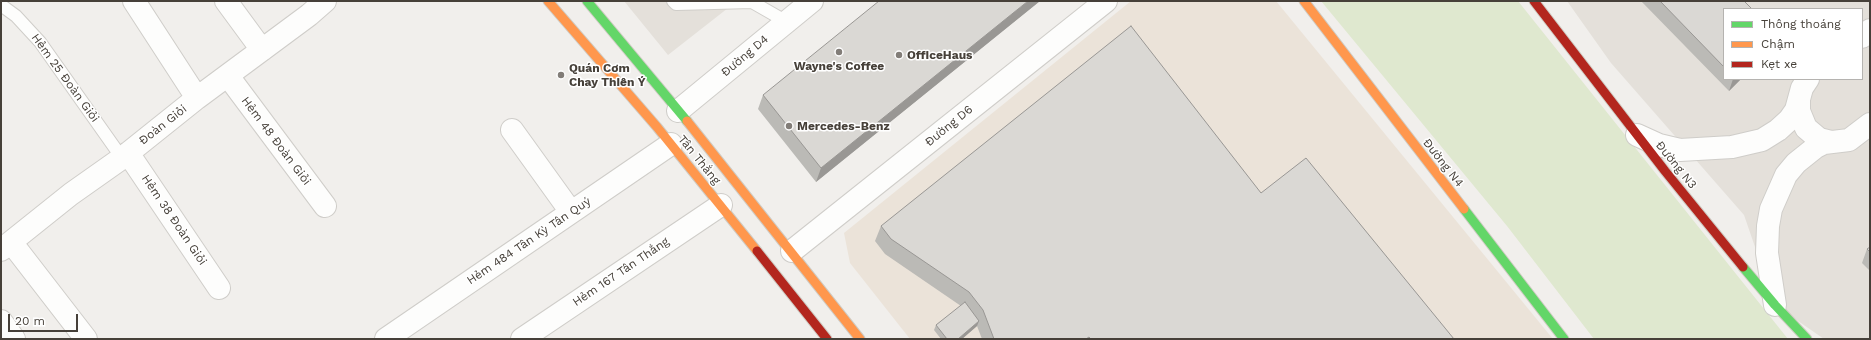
<!DOCTYPE html>
<html>
<head>
<meta charset="utf-8">
<style>
  body { margin:0 }
  #map { position:relative; width:1871px; height:340px; overflow:hidden; background:#f1efec; font-family:"Work Sans",sans-serif }
  canvas { display:block }
  .frame { position:absolute; inset:0; border:2px solid #464039; pointer-events:none }
  .legend { position:absolute; left:1723px; top:8px; width:140px; height:72px; box-sizing:border-box; background:#fff; border:1px solid #b5b3b0; margin:0; padding:5px 7px; list-style:none; font-size:12px; color:#464039 }
  .legend li { display:flex; align-items:center; gap:8px; height:20px }
  .legend b { width:20px; border:1px solid #b5b3b0 }
  .scale { position:absolute; left:8px; top:314px; width:70px; height:18px; box-sizing:border-box; border:2px solid #464039; border-top:0; padding-left:5px; font-size:12px; line-height:14px; white-space:nowrap; color:#464039; -webkit-text-stroke:3px #fff; paint-order:stroke }
</style>
</head>
<body>
<div id="map">
<canvas width="1871" height="340"></canvas>
<div class="frame"></div>
<ul class="legend">
<li><b style="height:5px;background:#63d668"></b>Thông thoáng</li>
<li><b style="height:5px;background:#ff974d"></b>Chậm</li>
<li><b style="height:5px;background:#b3261e"></b>Kẹt xe</li>
</ul>
<div class="scale">20 m</div>
</div>
<script>
const g = document.querySelector('canvas').getContext('2d');
g.lineJoin = 'round';
function paint(path, color) {
  g.fillStyle = color;
  g.fill(path, 'evenodd');
}
function shape(rows) {
  const path = new Path2D();
  for (const r of rows) {
    path.moveTo(r[0], r[1]);
    for (let i = 2; i < r.length; i += 2) path.lineTo(r[i], r[i + 1]);
  }
  return path;
}
function strokePath(path, color, width, dash) {
  g.strokeStyle = color;
  g.lineWidth = width;
  g.lineCap = dash ? 'butt' : 'round';
  g.setLineDash(dash || []);
  g.stroke(path);
}
function label(font, color, halo, rows, align = 'center') {
  g.font = font + ' "Work Sans",sans-serif';
  g.lineWidth = 3;
  g.setLineDash([]);
  g.textBaseline = 'middle';
  g.strokeStyle = halo;
  g.fillStyle = color;
  for (const [text, x, y, turn = 0] of rows) {
    g.save();
    g.translate(x, y);
    g.rotate((+turn || 0) * Math.PI / 180);
    g.textAlign = isNaN(turn) ? turn : align;
    if (halo) g.strokeText(text, 0, 0);
    g.fillText(text, 0, 0);
    g.restore();
  }
}
paint(shape([
  [624,1,737,1,668,55],
  [1567,1,1870,1,1870,339,1824,339,1775,305,1744,215,1611,63],
  [1724,9,1862,9,1862,79,1724,79]
]), '#e4e0da');
paint(shape([
  [1131,1,1276,1,1553,339,910,339,850,263,844,233]
]), '#ebe3d9');
paint(shape([
  [1321,1,1518,1,1788,339,1594,339,1507,226]
]), '#dfe8cf');
const lane = shape([
  [673,1,676,4,752,2,787,22],
  [1,5,16,16,40,42,122,158]
]);
const street = shape([
  [134,1,197,98],
  [226,1,262,50],
  [1862,37,1870,30],
  [228,76,325,206],
  [1799,100,1799,111,1806,128,1819,139,1831,142],
  [678,111,812,1],
  [512,130,571,212],
  [1637,135,1659,145,1680,150,1732,147,1762,140,1778,130,1789,120,1796,110,1802,88,1808,79],
  [128,153,219,288],
  [11,242,86,339],
  [1,250,71,194,122,158,197,98,309,15,325,1],
  [792,251,1106,1],
  [1775,305,1767,253,1768,226,1771,209,1786,175,1796,163,1816,147,1824,143,1849,140,1870,124],
  [1,321,14,339],
  [386,339,671,144],
  [522,339,721,205]
]);
const fast = shape([
  [587,1,687,121],
  [1464,209,1564,339],
  [1743,267,1775,305,1807,339]
]);
const slow = shape([
  [548,1,657,127,757,251],
  [1304,1,1464,209],
  [687,121,860,339]
]);
const jam = shape([
  [1534,1,1665,171,1743,267],
  [757,251,827,339]
]);
strokePath(lane, '#cfcdc9', 14);
strokePath(street, '#cfcdc9', 24);
strokePath(fast, '#cfcbc3', 11);
strokePath(slow, '#cfcbc3', 11);
strokePath(jam, '#cfcbc3', 11);
strokePath(lane, '#fdfdfc', 12);
strokePath(street, '#fdfdfc', 22);
strokePath(fast, '#63d668', 9);
strokePath(slow, '#ff974d', 9);
strokePath(jam, '#b3261e', 9);
paint(shape([
  [1040,1,816,182,758,109,763,95],
  [1641,1,1744,1,1724,9,1724,79,1741,79,1729,91],
  [1261,193,1454,339,982,339,977,326,962,339,941,339,934,330,936,325,961,306,885,254,875,241,881,226],
  [1870,247,1870,271,1862,263,1867,249]
]), '#bbbab6');
paint(shape([
  [1028,1,1040,1,816,182,821,168],
  [1733,79,1741,79,1729,91],
  [979,321,977,326,962,339,958,339]
]), '#999794');
const building = shape([
  [879,1,1028,1,821,168,763,95,879,1],
  [1660,1,1744,1,1752,9,1724,9,1724,67,1660,1],
  [1131,26,1261,193,1306,158,1454,339,1091,339,1089,337,1086,339,994,339,983,310,969,292,891,239,881,226,1131,26],
  [1870,247,1870,252,1867,249,1870,247],
  [965,302,979,321,958,339,947,339,936,325,965,302]
]);
paint(building, '#dad8d4');
strokePath(building, '#999794', 1);
for (const [x, y, r, color] of [
  [839,52,4,"#827d78"],
  [899,55,4,"#827d78"],
  [561,75,4,"#827d78"],
  [789,126,4,"#827d78"]
]) {
  const dot = new Path2D();
  dot.arc(x, y, r, 0, 2 * Math.PI);
  g.fillStyle = color;
  g.fill(dot);
  strokePath(dot, '#fff', 1.5);
}
label('bold 12px', '#464039', '#fff', [
  ["OfficeHaus",907,55],
  ["Wayne's Coffee",839,66,"center"],
  ["Quán Cơm",569,68],
  ["Chay Thiên Ý",569,82],
  ["Mercedes-Benz",797,126]
], 'left');
label('12px', '#464039', '#fff', [
  ["Đường D4",745,56,-40],
  ["Hẻm 25 Đoàn Giỏi",65,78,54],
  ["Đoàn Giỏi",163,125,-38],
  ["Đường D6",949,126,-39],
  ["Hẻm 48 Đoàn Giỏi",276,141,53],
  ["Tân Thắng",699,160,51],
  ["Đường N4",1443,163,52],
  ["Đường N3",1676,165,51],
  ["Hẻm 38 Đoàn Giỏi",174,220,56],
  ["Hẻm 484 Tân Kỳ Tân Quý",529,241,-34],
  ["Hẻm 167 Tân Thắng",621,272,-34]
]);
</script>
</body>
</html>
